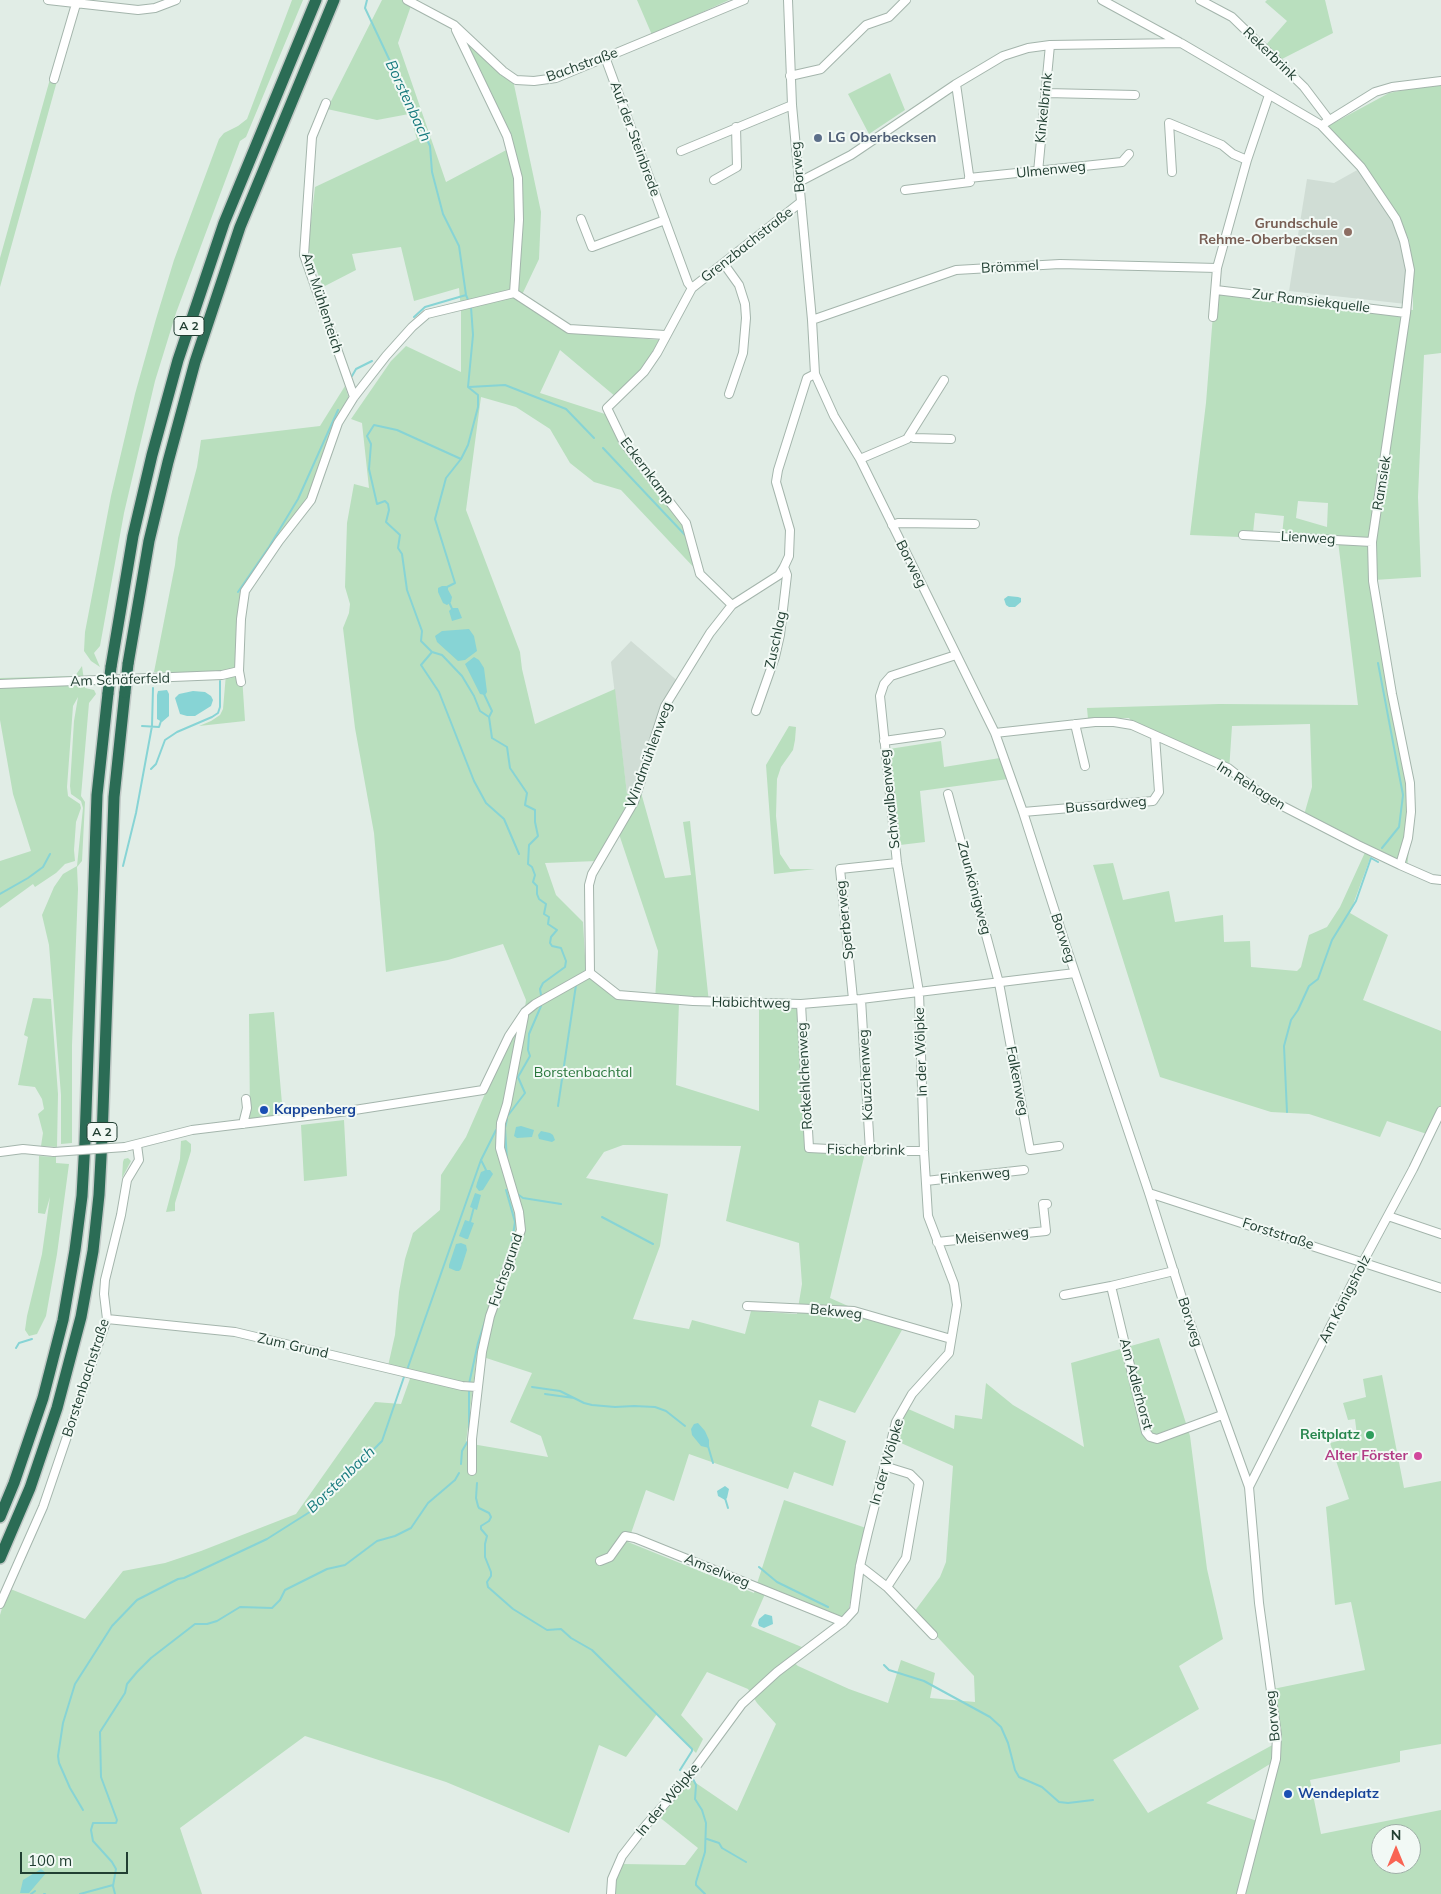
<!DOCTYPE html>
<html>
<head>
<meta charset="utf-8">
<style>
  body { margin:0 }
  #map { position:relative; width:1441px; height:1894px; overflow:hidden; background:#e1ede6; font-family:Mulish,sans-serif }
  canvas { display:block }
  .north { position:absolute; left:1371px; top:1824px; width:50px; height:50px; box-sizing:border-box; background:#f2f9f5; border:1px solid #9eafa7; border-radius:50%; rotate:0deg; font-size:14px; font-weight:700; line-height:20px; text-align:center; color:#213f32 }
  .north::after { content:''; display:block; margin:auto; width:18px; height:22px; background:#f96453; clip-path:polygon(50% 0,100% 100%,50% 72%,0 100%) }
  .scale { position:absolute; left:20px; top:1852px; width:108px; height:22px; box-sizing:border-box; border:2px solid #213f32; border-top:0; padding-left:6px; font-size:15px; line-height:18px; white-space:nowrap; color:#213f32; -webkit-text-stroke:4px #f2f9f5; paint-order:stroke }
</style>
</head>
<body>
<div id="map">
<canvas width="1441" height="1894"></canvas>
<div class="north">N</div>
<div class="scale">100 m</div>
</div>
<script>
const g = document.querySelector('canvas').getContext('2d');
g.lineJoin = 'round';
function paint(path, color) {
  g.fillStyle = color;
  g.fill(path, 'evenodd');
}
function shape(rows) {
  const path = new Path2D();
  for (const r of rows) {
    path.moveTo(r[0], r[1]);
    for (let i = 2; i < r.length; i += 2) path.lineTo(r[i], r[i + 1]);
  }
  return path;
}
function strokePath(path, color, width, dash) {
  g.strokeStyle = color;
  g.lineWidth = width;
  g.lineCap = dash ? 'butt' : 'round';
  g.setLineDash(dash || []);
  g.stroke(path);
}
function label(font, color, halo, rows, align = 'center') {
  g.font = font + ' Mulish,sans-serif';
  g.lineWidth = 4;
  g.setLineDash([]);
  g.textBaseline = 'middle';
  g.strokeStyle = halo;
  g.fillStyle = color;
  for (const [text, x, y, turn = 0] of rows) {
    g.save();
    g.translate(x, y);
    g.rotate((+turn || 0) * Math.PI / 180);
    g.textAlign = isNaN(turn) ? turn : align;
    if (halo) g.strokeText(text, 0, 0);
    g.fillText(text, 0, 0);
    g.restore();
  }
}
paint(shape([
  [1359,169,1379,197,1393,222,1401,242,1406,270,1406,304,1289,291,1307,179,1334,183],
  [631,641,680,683,667,707,640,789,627,794,611,662]
]), '#d0ddd5');
paint(shape([
  [292,0,303,0,246,137,240,141,176,313,155,381,124,513,100,646,94,653,100,667,91,661,84,651,85,632,111,496,135,394,156,319,174,260,219,139,224,133,238,126,247,119],
  [382,0,413,0,398,43,446,182,512,147,459,30,513,80,541,212,539,259,520,299,567,332,659,340,642,372,616,397,560,350,540,393,605,414,621,444,686,525,699,573,621,490,594,482,570,463,550,429,516,407,481,397,466,510,520,652,522,669,535,724,615,689,627,794,640,789,665,878,691,875,683,822,690,821,709,1003,679,1002,676,1085,759,1111,759,1005,797,1006,806,1149,865,1153,830,1298,902,1330,855,1413,819,1400,811,1426,846,1441,833,1486,794,1472,788,1489,689,1454,674,1501,646,1490,628,1542,754,1593,784,1500,866,1528,845,1626,765,1594,751,1626,809,1650,792,1661,798,1666,849,1689,888,1703,901,1660,935,1673,930,1698,975,1702,974,1676,914,1612,940,1577,946,1562,953,1466,892,1439,906,1408,954,1429,955,1415,982,1419,986,1383,1013,1405,1084,1447,1071,1363,1159,1338,1190,1436,1207,1569,1223,1639,1179,1666,1199,1709,1113,1760,1148,1813,1278,1742,1273,1689,1365,1670,1351,1602,1335,1605,1326,1507,1349,1499,1330,1443,1357,1436,1355,1419,1348,1420,1343,1403,1366,1397,1363,1379,1382,1375,1404,1488,1441,1481,1441,1744,1400,1751,1400,1762,1310,1780,1321,1834,1441,1810,1441,1894,607,1894,622,1864,685,1865,698,1848,658,1816,690,1779,737,1811,776,1724,757,1703,748,1689,707,1672,681,1715,703,1739,696,1753,657,1714,626,1757,599,1745,569,1833,446,1782,305,1736,180,1828,202,1894,0,1894,0,1615,8,1588,85,1619,123,1571,165,1563,201,1551,296,1514,375,1402,401,1404,412,1373,388,1366,395,1335,399,1292,405,1259,413,1233,440,1210,441,1175,466,1137,509,1039,524,1015,526,1000,503,944,448,960,386,972,374,833,355,728,343,628,349,613,350,604,345,587,347,523,354,484,369,488,362,423,351,419,391,361,406,346,461,372,461,310,459,288,414,301,401,247,352,254,356,270,323,287,308,248,315,187,417,139,409,114,377,120,327,109],
  [617,828,658,951,655,1000,616,998,586,973,583,922,556,895,545,863,597,861],
  [623,1145,741,1146,726,1221,799,1243,802,1284,797,1314,751,1311,745,1334,692,1320,689,1329,633,1319,660,1246,668,1194,586,1178,604,1152],
  [477,1355,532,1373,510,1422,541,1436,548,1457,466,1443],
  [1270,1764,1257,1821,1206,1803],
  [1381,1834,1411,1834,1411,1864,1381,1864],
  [637,0,729,0,652,35],
  [1267,0,1325,0,1333,33,1280,60,1265,46,1287,21,1265,2],
  [890,73,905,110,869,134,848,94],
  [50,79,57,81,0,287,0,258],
  [1441,83,1441,353,1424,355,1418,497,1421,577,1374,580,1413,812,1407,868,1373,850,1350,913,1388,935,1363,1000,1441,1031,1441,1106,1427,1134,1387,1121,1380,1137,1309,1114,1271,1112,1160,1077,1093,865,1113,863,1123,900,1169,891,1175,922,1223,915,1224,942,1250,941,1251,967,1297,971,1301,967,1309,935,1327,927,1340,907,1367,848,1304,815,1312,787,1310,724,1232,726,1229,771,1133,723,1129,718,1088,719,1087,708,1219,704,1358,705,1338,541,1190,535,1206,403,1215,289,1413,310,1413,271,1409,240,1396,212,1363,164,1328,126,1389,93],
  [1298,501,1328,503,1327,527,1296,518],
  [1255,513,1284,516,1282,535,1253,533],
  [345,386,349,399,334,424,310,498,252,582,246,600,242,676,245,721,199,726,211,721,220,715,223,709,226,674,154,672,175,565,178,538,197,467,201,440,320,426],
  [82,666,85,688,94,690,96,694,89,703,81,796,85,802,82,861,77,867,78,889,72,1045,72,1143,61,1144,61,1095,49,945,42,915,54,887,63,874,77,866,83,808,81,801,71,794,70,786,74,721,78,697,73,706,67,787,68,796,80,804,81,808,76,822,74,850,75,861,65,864,56,873,35,887,33,884,0,908,0,861,31,851,13,794,0,720,0,678,75,676],
  [789,726,796,727,795,740,793,750,781,767,777,779,776,816,780,854,790,869,815,869,774,874,766,765],
  [941,741,944,767,1000,758,1008,779,920,791,925,842,900,845,889,749],
  [33,998,51,999,58,1094,57,1147,41,1146,43,1133,38,1114,44,1109,42,1099,35,1087,18,1085,28,1037,24,1035],
  [274,1012,283,1115,250,1120,249,1014],
  [344,1120,347,1176,304,1181,301,1125],
  [186,1140,191,1144,191,1151,175,1203,175,1211,166,1212,180,1159,181,1141],
  [39,1156,56,1157,56,1163,69,1164,57,1254,46,1316,37,1334,29,1336,25,1330,27,1316,42,1254,50,1197,45,1214,38,1213],
  [128,1158,131,1161,122,1178,123,1162,124,1159]
]), '#b9dfbe');
paint(shape([
  [442,586,446,586,452,597,451,602,447,605,443,603,438,592,438,588],
  [1008,596,1018,597,1021,598,1021,602,1015,607,1009,607,1006,605,1004,599],
  [452,608,458,608,462,618,452,621,449,611],
  [469,629,474,636,477,651,465,660,458,661,437,642,435,636,442,631],
  [474,657,479,660,484,668,487,692,485,695,480,694,465,664],
  [167,690,169,694,169,716,162,722,157,719,157,695,158,691],
  [193,691,205,692,211,696,213,700,211,706,195,716,187,716,180,714,175,698,179,694],
  [521,1126,534,1130,532,1137,517,1138,514,1136,516,1127],
  [541,1131,550,1133,553,1135,555,1140,552,1142,539,1139,538,1135],
  [486,1170,490,1170,493,1174,483,1190,479,1191,476,1187,477,1183,481,1172],
  [475,1193,481,1195,477,1210,470,1207],
  [465,1220,474,1223,468,1239,466,1239,459,1236],
  [461,1243,466,1245,467,1250,461,1269,459,1271,456,1271,449,1268,449,1265,456,1244],
  [698,1423,705,1431,709,1440,709,1448,701,1446,692,1435,691,1429,694,1424],
  [725,1486,729,1489,727,1498,725,1500,718,1496,717,1491],
  [765,1614,772,1616,773,1624,764,1628,759,1626,758,1623,759,1619],
  [41,1869,46,1873,29,1893,20,1893,23,1880]
]), '#87d4d5');
strokePath(shape([
  [367,0,365,8,430,146,432,172,443,214,459,246,466,295,469,302],
  [471,307,473,335,468,387,478,395,478,407,468,445,461,459,397,430,374,425,367,436,371,444,369,469,377,504,385,501,388,504,389,510,386,522,400,535,398,548,402,554,407,590,422,631,421,641,432,652,442,655,462,676,474,696,480,711,489,717,492,738,507,747,510,768,527,793,525,805,535,810,535,822,538,836,529,845,528,864,532,867,535,875,533,882,537,886,537,894,539,899,546,904,544,914,549,917,548,924,557,930,551,937,550,943,552,946,561,948,566,961,565,967,543,983,540,989,541,995],
  [414,317,425,307,466,295],
  [352,376,356,369,372,361],
  [469,387,505,385,566,409,594,438],
  [603,448,686,536],
  [447,589,447,587,455,583,435,519,446,478,461,459],
  [238,592,269,547,298,499,338,410],
  [449,602,453,611],
  [432,652,421,665,439,692,474,781,486,803,504,819,519,854],
  [1378,663,1403,795,1399,827,1382,848],
  [484,694,492,711,489,717],
  [142,726,159,727,161,721],
  [151,769,156,764,165,740,177,732,212,717,218,713,220,707,220,681],
  [123,866,136,813,152,726,153,688],
  [0,894,28,878,43,867,50,854],
  [558,1106,576,985],
  [1287,1112,1284,1046,1291,1020,1298,1010,1309,986,1318,979,1332,940,1356,901,1371,858,1378,862],
  [506,1118,525,1093,518,1077,530,1056,528,1050,529,1034,541,1006],
  [507,1119,505,1128,507,1161],
  [481,1160,486,1170,485,1172],
  [506,1190,515,1222,511,1248],
  [516,1193,523,1198,561,1204],
  [602,1217,653,1244],
  [470,1222,474,1207],
  [16,1348,19,1343,32,1339],
  [407,1370,481,1160,496,1130],
  [469,1384,478,1343,486,1318],
  [532,1387,560,1391,584,1403,592,1405,615,1407,634,1406,655,1407,666,1411,685,1426],
  [545,1394,574,1398],
  [708,1446,713,1463],
  [461,1464,462,1451,469,1439,469,1389],
  [477,1483,476,1498,478,1506,479,1508,489,1513,491,1517,489,1521,481,1526,481,1529,487,1536,485,1544,485,1557,491,1572,491,1576,487,1582,488,1587,513,1609,547,1630,561,1629,571,1638,592,1650,692,1749,692,1751,680,1770],
  [725,1498,728,1508],
  [759,1567,777,1582,828,1607],
  [884,1665,889,1670,924,1681,990,1717,1001,1727,1008,1743,1015,1770,1019,1777,1042,1787,1059,1802,1068,1803,1093,1800],
  [693,1779,696,1785,695,1799,702,1810,706,1823,705,1852,696,1882,696,1885,705,1894],
  [83,1810,70,1788,59,1763,58,1756,63,1723,75,1684,112,1626,137,1600,178,1579,184,1578,267,1539,316,1508,382,1441,405,1374],
  [707,1839,719,1843,722,1848,746,1862],
  [31,1894,35,1891],
  [44,1894,45,1894],
  [80,1894,113,1885],
  [115,1894,113,1886,116,1869,112,1862,93,1841,91,1830,93,1823,116,1823,117,1820,101,1777,100,1732,125,1693,127,1684,137,1672,151,1658,195,1624,207,1624,217,1621,240,1607,272,1608,280,1600,285,1590,327,1569,345,1565,377,1541,395,1536,411,1528,428,1503,455,1480,459,1473]
]), '#87d4d5', 2);
const minor = shape([
  [48,0,138,10,155,8,176,0],
  [407,0,454,25,503,71,516,80,534,81,556,78,744,0],
  [788,0,792,105,812,320,815,374,834,416,860,459,995,733,1023,812,1066,946,1149,1193,1189,1320,1249,1487,1259,1603,1277,1735,1276,1759,1241,1894],
  [1102,0,1179,42],
  [1200,0,1232,17,1304,87,1329,120],
  [456,30,507,136,518,178,519,220,514,293],
  [605,57,688,283,692,288],
  [790,76,821,69,866,25,889,17,906,0],
  [54,79,76,4],
  [1046,93,1135,95],
  [326,103,312,137,304,255,354,397],
  [1325,123,1375,92,1392,87,1441,81],
  [681,151,792,105],
  [1038,172,1050,45],
  [1172,172,1169,123,1222,145,1233,154,1247,160],
  [969,178,1122,162,1129,154],
  [714,180,737,167,736,127],
  [799,182,851,155,956,84,1003,56,1028,48,1050,45,1181,43,1321,125,1361,167,1396,219,1404,241,1410,270,1406,313,1372,542,1373,581,1392,694,1410,783,1411,812,1408,838,1400,865],
  [905,190,970,182,956,84],
  [581,219,592,247,665,220],
  [724,264,739,285,745,304,746,318,743,353,729,394],
  [1216,290,1406,313],
  [1213,317,1217,268,1247,160,1269,95],
  [812,320,956,270,1060,264,1217,268],
  [909,436,914,438,951,439],
  [860,459,907,439,944,380],
  [892,525,898,523,975,524],
  [1243,535,1372,542],
  [732,605,700,574,686,523,624,443,607,408,644,372,657,353,692,288,801,202],
  [241,682,239,671,241,619,245,591,279,541,311,500,338,423,354,397,386,356,412,327,427,314,514,293,569,329,665,335],
  [0,684,222,675,239,671],
  [756,711,775,657,780,635,787,575,784,567],
  [1075,724,1085,766],
  [995,733,1095,722,1114,722,1132,725,1228,768,1265,797,1358,845,1400,865,1432,879,1441,880],
  [884,741,941,733],
  [948,794,999,983,1030,1150,1059,1146],
  [1023,812,1153,801,1159,792,1155,736],
  [590,973,589,885,592,874,634,802,665,706,710,633,732,605,779,575,784,567,789,556,790,530,776,482,778,470,807,378,815,374],
  [590,973,618,995,693,1001,801,1004,861,999,1075,973],
  [853,999,840,869,897,863],
  [861,999,870,1151],
  [801,1004,809,1148,870,1151,924,1151],
  [243,1124,247,1108,246,1099],
  [125,1147,192,1130,348,1111,483,1090,509,1036,525,1012,535,1004,590,973],
  [0,1152,23,1149,54,1152],
  [926,1181,1024,1170],
  [1149,1193,1441,1288],
  [1388,1216,1441,1234],
  [937,1242,1046,1231,1043,1204,1047,1204],
  [1174,1271,1111,1286,1146,1432,1150,1437,1157,1439,1222,1415],
  [1064,1295,1111,1286],
  [747,1306,854,1311,951,1339],
  [107,1319,235,1332,462,1386,477,1387],
  [884,1466,910,1474,919,1483,906,1558,887,1587],
  [472,1471,472,1439,482,1352,490,1316,521,1230,519,1212,500,1148,501,1123,507,1104,524,1016],
  [1249,1487,1363,1262,1413,1169,1441,1111],
  [600,1561,610,1557,625,1536,635,1538,843,1622],
  [860,1566,887,1587,933,1635],
  [0,1604,43,1507,107,1319,104,1294,105,1280,121,1215,127,1180,139,1160,137,1145],
  [611,1894,612,1879,622,1856,646,1825,687,1779,742,1704,777,1672,843,1622,854,1610,860,1566,868,1532,896,1422,912,1394,949,1353,957,1305,954,1284,928,1216,924,1151,919,992,897,863,880,696,884,684,891,676,956,655]
]);
const highway = shape([
  [128,664,149,541,168,462,195,362,240,227,334,0],
  [111,667,133,536,152,455,178,360,224,223,316,0],
  [0,1517,14,1483,43,1398,63,1320,75,1250,82,1196,85,1141,97,795,108,693],
  [0,1558,30,1488,57,1408,81,1317,93,1251,99,1195,102,1139,114,797,125,692]
]);
strokePath(minor, '#a4b5ac', 10);
strokePath(highway, '#c1c9c6', 14);
strokePath(minor, '#fff', 8);
strokePath(highway, '#2b6c55', 11);
const minorBridge = shape([
  [54,1152,125,1147]
]);
const highwayBridge = shape([
  [125,692,128,664],
  [108,693,111,667]
]);
strokePath(minorBridge, '#a4b5ac', 10, []);
strokePath(highwayBridge, '#c1c9c6', 14, []);
strokePath(minorBridge, '#fff', 8);
strokePath(highwayBridge, '#2b6c55', 11);
for (const [x, y, r, color] of [
  [818,138,5,"#5c6f8a"],
  [1348,232,5,"#8d6e63"],
  [264,1110,5,"#1a4fb4"],
  [1370,1435,5,"#2e9e5b"],
  [1418,1456,5,"#d1479c"],
  [1288,1794,5,"#1a4fb4"]
]) {
  const dot = new Path2D();
  dot.arc(x, y, r, 0, 2 * Math.PI);
  g.fillStyle = color;
  g.fill(dot);
  strokePath(dot, '#f2f9f5', 2);
}
for (const [x, y, w] of [
  [189,326,30],
  [102,1132,30]
]) {
  const box = new Path2D();
  box.roundRect(x - w / 2, y - 9.5, w, 19, 4);
  g.fillStyle = '#f2f9f5';
  g.fill(box);
  strokePath(box, '#213f32', 1);
}
label('bold 12px', '#213f32', null, [
  ["A 2",189,326],
  ["A 2",102,1132]
]);
label('14px', '#213f32', '#f2f9f5', [
  ["Rekerbrink",1270,54,44],
  ["Bachstraße",582,65,-20],
  ["Kinkelbrink",1044,108,-84],
  ["Auf der Steinbrede",635,139,70],
  ["Borweg",798,167,-95],
  ["Ulmenweg",1051,170,-6],
  ["Grenzbachstraße",747,245,-38],
  ["Brömmel",1010,267,-3],
  ["Zur Ramsiekquelle",1311,301,7],
  ["Am Mühlenteich",322,303,72],
  ["Eckernkamp",647,471,53],
  ["Ramsiek",1382,483,-81],
  ["Lienweg",1308,538,3],
  ["Borweg",911,564,63],
  ["Zuschlag",776,640,-78],
  ["Am Schäferfeld",120,680,-2],
  ["Windmühlenweg",649,755,-70],
  ["Im Rehagen",1251,786,32],
  ["Schwalbenweg",890,799,-96],
  ["Bussardweg",1106,805,-5],
  ["Zaunkönigweg",974,888,75],
  ["Sperberweg",845,920,-96],
  ["Borweg",1063,938,72],
  ["Habichtweg",751,1003,1],
  ["In der Wölpke",921,1052,-92],
  ["Käuzchenweg",866,1075,-93],
  ["Rotkehlchenweg",805,1076,-93],
  ["Falkenweg",1017,1081,79],
  ["Fischerbrink",866,1150,1],
  ["Finkenweg",975,1176,-6],
  ["Forststraße",1278,1234,18],
  ["Meisenweg",992,1236,-6],
  ["Fuchsgrund",506,1270,-71],
  ["Am Königsholz",1345,1299,-63],
  ["Bekweg",836,1312,6],
  ["Borweg",1190,1322,72],
  ["Zum Grund",293,1346,13],
  ["Borstenbachstraße",86,1378,-72],
  ["Am Adlerhorst",1136,1384,75],
  ["In der Wölpke",887,1462,-74],
  ["Amselweg",717,1571,22],
  ["Borweg",1273,1716,-96],
  ["In der Wölpke",668,1800,-50]
]);
label('bold 14px', '#4e5e75', '#f2f9f5', [
  ["LG Oberbecksen",828,138]
], 'left');
label('bold 14px', '#785e54', '#f2f9f5', [
  ["Grundschule",1338,224],
  ["Rehme-Oberbecksen",1338,240]
], 'right');
label('14px', '#29773c', '#f2f9f5', [
  ["Borstenbachtal",583,1073]
]);
label('bold 14px', '#164399', '#f2f9f5', [
  ["Kappenberg",274,1110],
  ["Wendeplatz",1298,1794]
], 'left');
label('bold 14px', '#27864d', '#f2f9f5', [
  ["Reitplatz",1360,1435]
], 'right');
label('bold 14px', '#b23c85', '#f2f9f5', [
  ["Alter Förster",1408,1456]
], 'right');
label('italic 15px', '#187b7e', '#f2f9f5', [
  ["Borstenbach",408,101,65],
  ["Borstenbach",341,1480,-44]
]);
</script>
</body>
</html>
